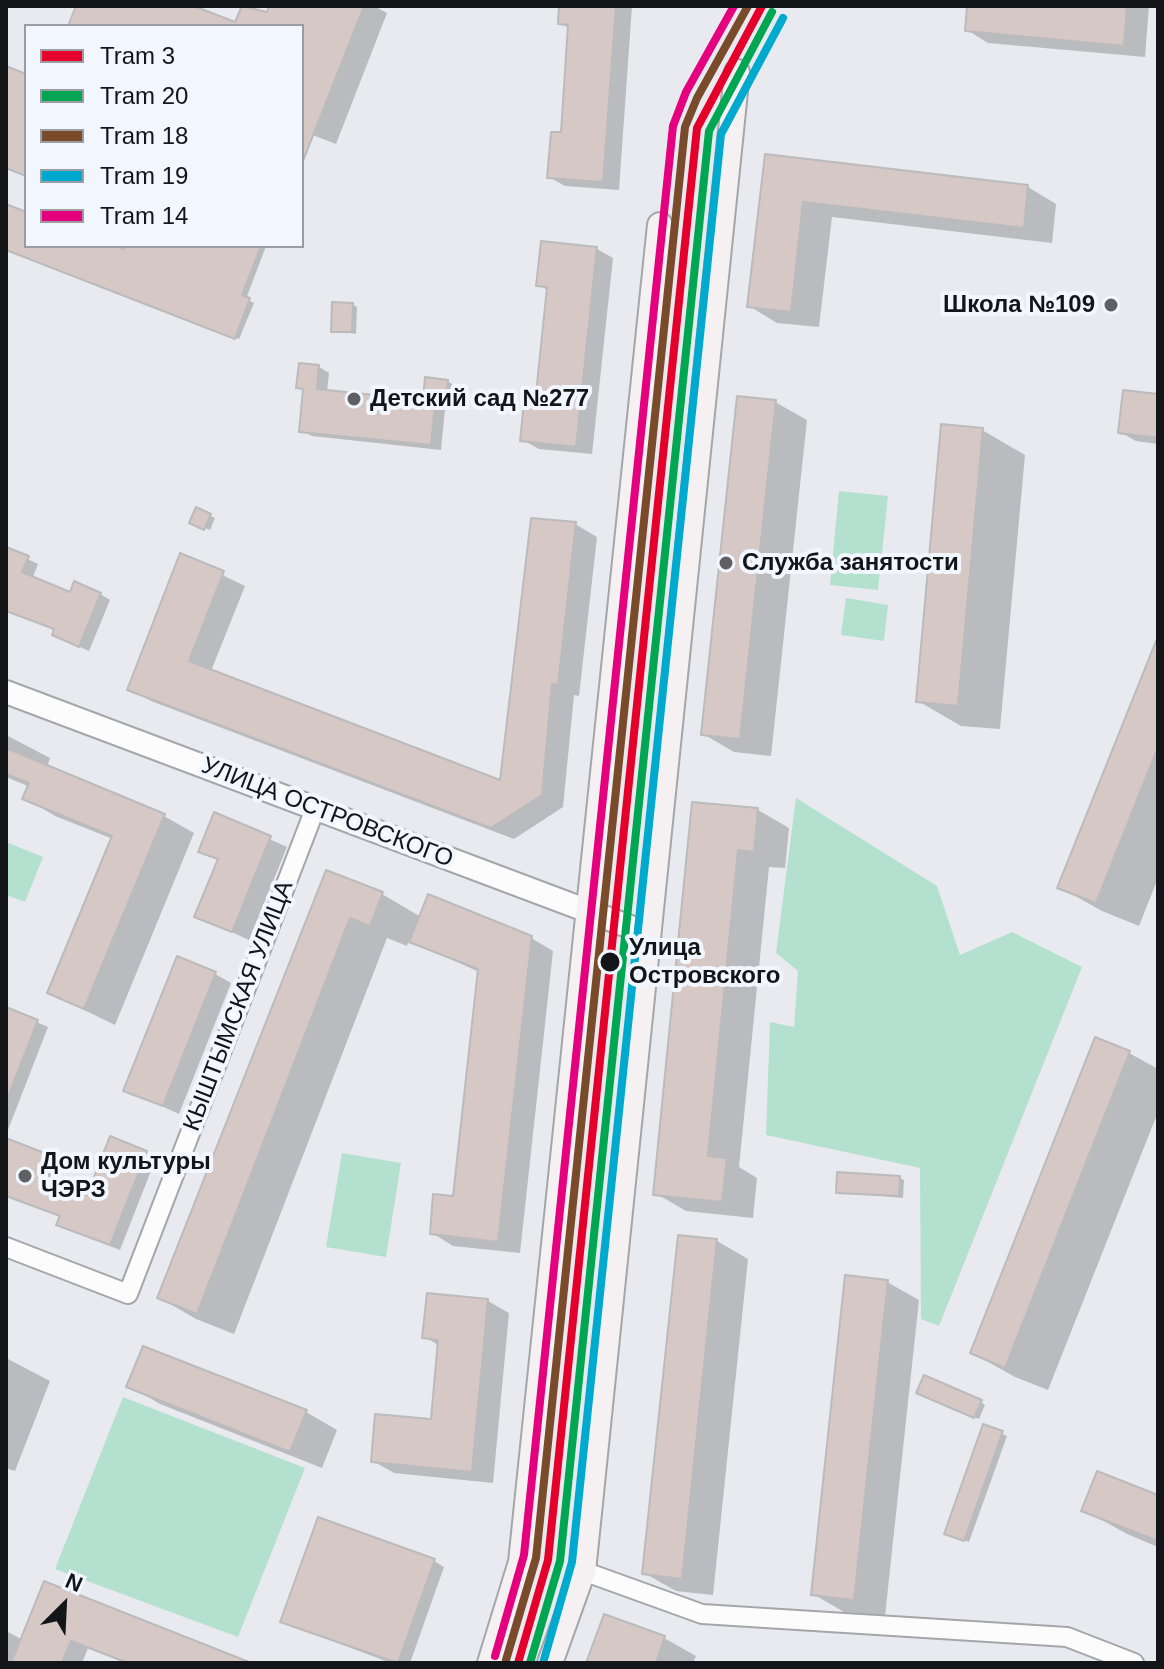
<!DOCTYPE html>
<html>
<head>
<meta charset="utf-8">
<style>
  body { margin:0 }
  #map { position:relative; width:1164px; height:1669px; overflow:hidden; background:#e8eaef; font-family:Helvetica,sans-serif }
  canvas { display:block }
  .frame { position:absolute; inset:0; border:8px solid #141518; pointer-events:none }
  .legend { position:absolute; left:24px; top:24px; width:280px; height:224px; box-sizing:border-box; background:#f2f6ff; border:2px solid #999ca3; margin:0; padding:10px 14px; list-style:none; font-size:24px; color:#141518 }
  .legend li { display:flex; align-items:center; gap:16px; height:40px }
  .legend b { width:40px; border:2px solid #999ca3 }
  .north { position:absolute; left:24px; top:1565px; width:80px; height:80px; -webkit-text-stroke:6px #f2f6ff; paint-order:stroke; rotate:24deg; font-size:22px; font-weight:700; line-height:32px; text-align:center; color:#141518 }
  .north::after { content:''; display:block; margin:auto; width:28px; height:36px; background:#141518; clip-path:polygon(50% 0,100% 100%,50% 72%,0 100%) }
</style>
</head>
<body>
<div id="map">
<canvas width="1164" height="1669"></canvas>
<div class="frame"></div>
<ul class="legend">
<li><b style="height:10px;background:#e4002b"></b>Tram 3</li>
<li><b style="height:10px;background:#00a651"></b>Tram 20</li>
<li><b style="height:10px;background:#7a4b2a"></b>Tram 18</li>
<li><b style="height:10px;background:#00a9ce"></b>Tram 19</li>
<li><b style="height:10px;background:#e5007d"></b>Tram 14</li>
</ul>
<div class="north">N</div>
</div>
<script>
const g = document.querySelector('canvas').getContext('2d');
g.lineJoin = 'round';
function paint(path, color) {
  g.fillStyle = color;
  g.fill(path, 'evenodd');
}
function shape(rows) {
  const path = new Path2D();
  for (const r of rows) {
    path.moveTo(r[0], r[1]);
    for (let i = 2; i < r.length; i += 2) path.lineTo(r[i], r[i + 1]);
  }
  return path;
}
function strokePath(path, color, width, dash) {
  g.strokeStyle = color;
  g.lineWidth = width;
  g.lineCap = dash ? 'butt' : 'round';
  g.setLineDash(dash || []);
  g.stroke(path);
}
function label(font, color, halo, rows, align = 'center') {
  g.font = font + ' Helvetica,sans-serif';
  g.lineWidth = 8;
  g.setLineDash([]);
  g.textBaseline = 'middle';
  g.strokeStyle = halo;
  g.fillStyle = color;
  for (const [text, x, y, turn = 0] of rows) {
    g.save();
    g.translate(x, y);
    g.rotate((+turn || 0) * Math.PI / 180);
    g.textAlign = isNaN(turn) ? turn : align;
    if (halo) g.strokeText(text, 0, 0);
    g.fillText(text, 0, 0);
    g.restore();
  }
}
paint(shape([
  [839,491,888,496,878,590,830,585],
  [846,598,888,605,884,641,841,635],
  [796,798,937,886,960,955,1012,932,1082,967,939,1326,921,1319,920,1168,766,1135,770,1022,794,1027,798,971,776,953],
  [6,842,43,857,25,902,6,895],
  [342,1153,401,1163,386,1257,326,1247],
  [123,1397,305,1468,238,1637,55,1569]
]), '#b4e0cf');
paint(shape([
  [78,6,189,6,236,25,244,6,268,14,271,6,374,6,387,13,336,144,302,131,302,26,70,26],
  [561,6,632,6,619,190,565,186,549,177,563,134,570,29,560,23],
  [969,6,1149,6,1145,57,988,43,967,30],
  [766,156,1028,187,1056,204,1052,243,832,217,819,327,777,323,749,306],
  [6,206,26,214,26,246,109,246,125,252,127,246,266,246,246,299,254,303,239,339,6,249],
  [597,249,613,258,592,454,539,449,523,440,538,396,549,291,539,285],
  [353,305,357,307,356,334,333,330],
  [319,367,329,373,327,392,424,402,447,381,458,387,455,410,445,409,441,450,312,436,301,430,305,391,298,387],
  [1158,396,1158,444,1136,441,1120,432],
  [775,402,807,420,771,756,734,752,703,734],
  [982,430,1025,455,1000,729,961,726,918,701],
  [197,510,215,518,210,530,191,522],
  [575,524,597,537,579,696,574,695,563,807,514,839,151,701,129,689,181,555,245,586,211,671,502,783],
  [6,549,38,564,32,579,71,594,100,594,110,600,89,651,64,640,56,630,6,609],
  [1158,639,1158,878,1139,926,1102,911,1059,887],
  [6,735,50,758,47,767,164,816,194,833,115,1025,49,993,113,839,55,816,25,798,30,787,6,777],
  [694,804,758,810,789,828,785,868,769,867,739,1167,757,1178,753,1218,686,1211,655,1193],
  [216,815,287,847,249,940,197,916,219,861,201,851],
  [327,872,382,894,421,917,531,938,553,951,520,1253,453,1246,432,1233,454,1198,479,972,409,940,407,946,387,938,234,1334,196,1319,160,1298],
  [215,974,231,983,179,1114,126,1090],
  [6,1009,48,1027,6,1135],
  [1129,1053,1158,1069,1158,1112,1048,1390,1015,1377,972,1353],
  [6,1141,62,1164,54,1184,88,1198,146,1152,156,1158,120,1250,69,1230,62,1217,6,1196],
  [900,1178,904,1180,903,1198,838,1192],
  [717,1241,748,1259,713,1595,676,1591,644,1573],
  [887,1282,919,1300,885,1616,844,1612,813,1594],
  [488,1301,509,1313,493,1483,394,1473,373,1461,432,1421,440,1346,425,1337],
  [6,1358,50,1381,15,1471,6,1468],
  [129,1386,306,1412,337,1430,322,1468,160,1404],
  [923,1394,981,1402,985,1405,979,1419],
  [984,1427,1007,1436,969,1542,951,1535],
  [1158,1496,1158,1547,1127,1534,1084,1510],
  [434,1561,444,1567,410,1663,391,1663,282,1622],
  [45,1584,246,1663,126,1663,88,1648,82,1663,6,1663,6,1631,23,1640],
  [605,1616,664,1638,696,1656,693,1663,588,1663]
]), '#0003');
const building = shape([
  [76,6,194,6,235,22,242,6,267,12,269,6,364,6,303,161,302,26,68,26,76,6],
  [559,6,616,6,603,182,547,178,551,132,561,132,568,25,558,24,559,6],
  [967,6,1127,6,1124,46,965,31,967,6],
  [6,66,26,74,26,176,6,168,6,66],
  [765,154,1028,185,1024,228,803,202,791,312,747,307,765,154],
  [6,204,26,212,26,246,115,246,124,249,125,246,261,246,242,295,250,298,235,339,6,250,6,204],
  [541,241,597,247,576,447,520,441,525,393,536,394,547,287,536,286,541,241],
  [332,302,353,303,352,332,331,332,332,302],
  [299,363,319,365,317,389,423,400,425,377,448,380,445,406,435,404,431,445,299,432,303,389,296,388,299,363],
  [1123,390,1158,394,1158,438,1118,433,1123,390],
  [737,396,776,400,740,739,701,735,737,396],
  [941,424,983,428,958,706,916,702,941,424],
  [196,507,211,514,204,530,189,523,196,507],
  [531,518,576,522,558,685,552,684,542,795,491,828,127,690,180,553,224,571,189,661,500,780,531,518],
  [6,547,29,556,22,572,70,592,74,581,101,593,79,647,52,635,54,629,6,611,6,547],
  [1158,636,1158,747,1096,903,1057,888,1158,636],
  [6,748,165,814,84,1009,47,993,112,836,22,799,29,783,6,774,6,748],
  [692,802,758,808,754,852,738,850,708,1156,727,1158,722,1202,653,1195,692,802],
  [214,812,271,836,232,932,194,917,218,859,198,852,214,812],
  [326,870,383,892,370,926,350,918,197,1314,157,1298,326,870],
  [428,894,532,936,498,1242,430,1234,433,1194,453,1196,478,969,409,942,428,894],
  [177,956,216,972,163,1106,123,1091,177,956],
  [6,1007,38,1020,7,1099,6,1099,6,1007],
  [1095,1037,1130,1051,1005,1368,970,1353,1095,1037],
  [110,1136,147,1151,110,1245,56,1225,60,1216,6,1196,6,1138,52,1156,44,1178,87,1195,110,1136],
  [837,1172,900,1176,899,1196,836,1193,837,1172],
  [678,1235,717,1239,682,1579,642,1574,678,1235],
  [845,1275,888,1280,854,1600,811,1595,845,1275],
  [427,1293,488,1299,472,1472,371,1462,375,1414,431,1419,438,1340,422,1338,427,1293],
  [143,1346,307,1410,290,1452,126,1387,143,1346],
  [924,1375,982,1400,974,1418,916,1393,924,1375],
  [983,1424,1003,1431,964,1541,944,1534,983,1424],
  [1097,1471,1158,1495,1158,1541,1081,1511,1097,1471],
  [318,1517,435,1559,398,1663,280,1622,318,1517],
  [44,1581,249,1662,248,1663,128,1663,71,1641,62,1663,11,1663,44,1581],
  [604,1614,665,1636,656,1663,586,1663,604,1614]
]);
paint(building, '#d6c8c5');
strokePath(building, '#bbbabc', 2);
const minor = shape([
  [6,1247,128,1294,315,809],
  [583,1571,702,1614,1067,1637,1134,1663]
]);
const tertiary = shape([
  [6,692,649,934]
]);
const secondary = shape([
  [490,1663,521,1562,660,225],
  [550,1663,583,1571,737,72]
]);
strokePath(minor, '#a5a6aa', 22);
strokePath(tertiary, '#a5a6aa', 26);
strokePath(secondary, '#a5a6aa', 28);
strokePath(minor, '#fcfcfd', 18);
strokePath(tertiary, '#fcfcfd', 22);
strokePath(secondary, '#f5f0f2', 24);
strokePath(shape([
  [518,1663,548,1560,697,128,762,6]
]), '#e4002b', 8);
strokePath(shape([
  [530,1663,560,1561,709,131,772,12]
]), '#00a651', 8);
strokePath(shape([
  [506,1660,536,1558,685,127,697,98,748,6]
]), '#7a4b2a', 8);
strokePath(shape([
  [543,1663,572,1562,721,134,783,18]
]), '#00a9ce', 8);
strokePath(shape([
  [495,1656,524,1555,673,126,686,92,734,6]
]), '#e5007d', 8);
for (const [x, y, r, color] of [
  [1111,305,8,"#5e6063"],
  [354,399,8,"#5e6063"],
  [726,563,8,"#5e6063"],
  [610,962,11,"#141518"],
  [25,1176,8,"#5e6063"]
]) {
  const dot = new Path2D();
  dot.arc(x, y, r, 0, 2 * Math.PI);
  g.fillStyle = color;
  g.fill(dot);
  strokePath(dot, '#f2f6ff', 3);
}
label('bold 24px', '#141518', '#f2f6ff', [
  ["Школа №109",1095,305,"right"],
  ["Детский сад №277",370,399],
  ["Служба занятости",742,563],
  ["Дом культуры",41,1162],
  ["ЧЭРЗ",41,1190]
], 'left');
label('24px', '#141518', '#f2f6ff', [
  ["УЛИЦА ОСТРОВСКОГО",327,813,21],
  ["КЫШТЫМСКАЯ УЛИЦА",239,1006,-69]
]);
label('bold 24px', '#141518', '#f2f6ff', [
  ["Улица",629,948],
  ["Островского",629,976]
], 'left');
</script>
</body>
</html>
